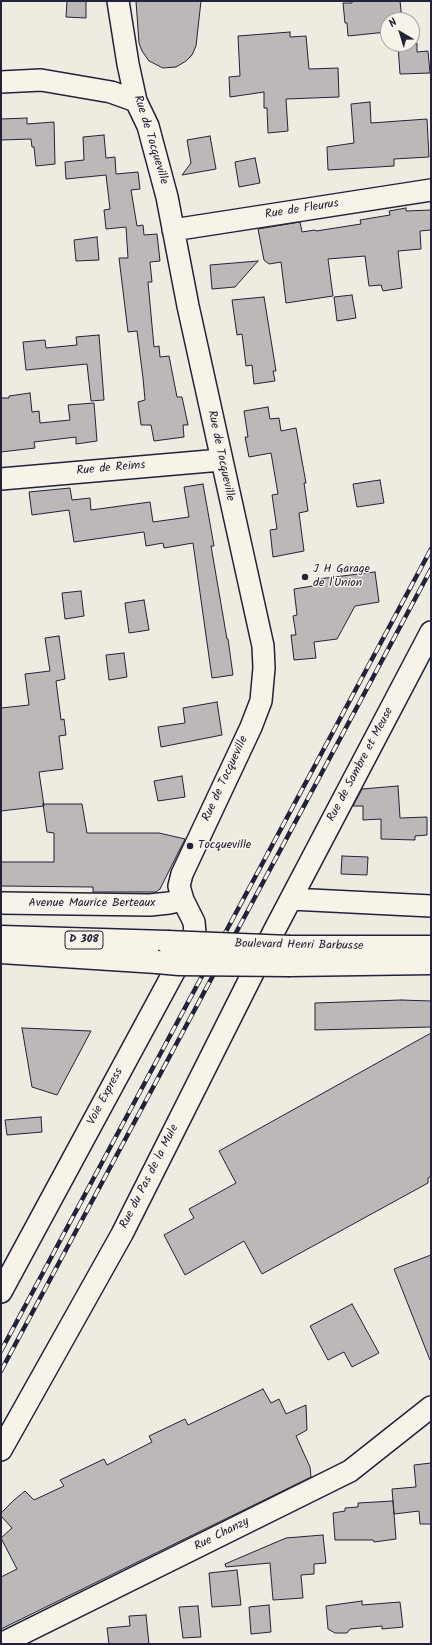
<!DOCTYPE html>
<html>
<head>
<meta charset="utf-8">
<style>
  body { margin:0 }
  #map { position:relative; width:432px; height:1645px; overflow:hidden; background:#eeebe1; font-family:Kalam,sans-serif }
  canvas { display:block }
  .frame { position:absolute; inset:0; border:2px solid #22223b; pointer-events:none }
  .north { position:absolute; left:380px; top:12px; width:40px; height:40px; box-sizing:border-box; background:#f7f3e8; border:1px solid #a29fa3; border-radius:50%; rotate:322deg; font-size:11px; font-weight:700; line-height:16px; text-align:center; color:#22223b }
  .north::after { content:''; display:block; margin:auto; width:14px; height:18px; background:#22223b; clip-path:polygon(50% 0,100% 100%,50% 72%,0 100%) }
</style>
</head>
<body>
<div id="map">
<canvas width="432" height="1645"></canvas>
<div class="frame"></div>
<div class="north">N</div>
</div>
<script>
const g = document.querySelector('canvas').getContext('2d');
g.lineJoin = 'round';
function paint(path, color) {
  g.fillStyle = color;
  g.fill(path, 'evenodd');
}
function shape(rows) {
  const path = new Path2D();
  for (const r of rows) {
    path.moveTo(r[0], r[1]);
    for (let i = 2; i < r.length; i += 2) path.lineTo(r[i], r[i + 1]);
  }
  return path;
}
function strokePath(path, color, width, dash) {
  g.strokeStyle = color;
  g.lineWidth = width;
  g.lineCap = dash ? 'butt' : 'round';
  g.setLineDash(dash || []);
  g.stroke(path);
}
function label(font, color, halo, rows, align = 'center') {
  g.font = font + ' Kalam,sans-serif';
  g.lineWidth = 3;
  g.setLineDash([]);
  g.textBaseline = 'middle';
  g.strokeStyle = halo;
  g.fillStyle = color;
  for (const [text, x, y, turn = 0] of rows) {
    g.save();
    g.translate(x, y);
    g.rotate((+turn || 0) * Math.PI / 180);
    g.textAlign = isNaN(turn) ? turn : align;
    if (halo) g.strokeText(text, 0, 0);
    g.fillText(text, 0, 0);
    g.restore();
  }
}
const building = shape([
  [67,1,86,1,86,18,66,17,67,1],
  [136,1,201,1,196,46,192,55,186,61,176,67,163,68,149,61,142,51,139,43,136,1],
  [352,1,400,1,402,20,388,20,388,36,387,32,348,36,347,23,345,23,343,3,352,3,352,1],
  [290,32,290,37,306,36,309,69,338,68,339,97,286,99,288,131,268,133,267,108,264,108,264,92,230,97,229,77,240,76,238,36,290,32],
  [417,44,417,52,428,51,430,73,400,74,398,45,417,44],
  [370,102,371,123,427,119,429,157,394,159,394,166,328,170,327,147,354,143,351,104,370,102],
  [27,118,27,124,54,122,55,164,36,166,34,147,32,147,31,139,1,140,1,119,27,118],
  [104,135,106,158,115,157,116,174,138,172,140,189,131,190,137,226,143,225,144,235,157,234,160,261,150,262,152,282,148,282,154,347,159,346,160,357,169,356,177,397,182,397,188,425,183,425,184,437,154,441,151,425,141,425,138,402,145,400,143,378,137,331,128,332,119,258,128,258,126,227,106,229,104,210,110,209,106,175,66,179,65,162,84,160,83,137,104,135],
  [210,136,216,169,182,175,191,163,187,140,210,136],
  [255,158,260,183,239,187,235,162,255,158],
  [406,208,406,211,431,210,431,230,420,231,421,249,398,251,402,288,383,291,381,285,369,286,365,256,328,259,333,296,286,303,281,262,269,264,264,260,258,229,300,222,302,232,315,230,316,231,361,224,360,220,390,215,389,211,406,208],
  [97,237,99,260,76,261,74,240,97,237],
  [258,261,235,287,212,289,210,265,258,261],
  [352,295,356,318,337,321,334,297,352,295],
  [264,297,276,371,273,371,275,381,254,384,252,365,246,366,242,334,237,335,232,300,264,297],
  [99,335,104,400,91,401,87,364,26,370,23,342,45,340,46,348,77,345,76,337,99,335],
  [30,393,32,412,39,411,40,423,70,420,68,405,94,403,97,441,76,444,76,437,34,442,35,448,1,452,1,398,9,398,9,396,30,393],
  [268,407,270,419,279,418,281,431,296,428,306,483,304,483,308,511,299,513,304,551,273,557,270,530,277,529,272,495,278,494,271,453,249,457,245,437,248,437,244,411,268,407],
  [380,480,384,503,357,507,353,484,380,480],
  [203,484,214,546,211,546,227,639,228,639,233,675,212,678,193,543,164,548,163,543,146,546,144,532,74,542,69,510,32,515,29,492,70,488,72,500,90,498,91,510,150,502,153,522,189,517,184,487,203,484],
  [375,572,379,602,355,606,337,639,314,642,316,658,294,660,291,635,296,635,293,616,297,615,294,589,319,585,318,579,375,572],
  [81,591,84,616,65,619,62,593,81,591],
  [144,600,149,630,129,633,125,603,144,600],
  [59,636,65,679,56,681,61,720,64,719,66,735,59,736,63,769,39,772,44,806,1,811,1,708,29,705,25,674,50,671,45,638,59,636],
  [124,653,127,677,109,680,106,655,124,653],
  [217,702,222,735,161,747,158,727,185,723,183,708,217,702],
  [182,776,185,797,158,801,154,781,182,776],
  [398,786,400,818,427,817,427,835,415,836,415,840,381,839,381,819,363,820,363,806,353,806,362,789,398,786],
  [43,804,82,804,87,833,159,833,185,839,160,889,156,892,93,892,93,887,1,886,1,862,54,862,54,833,47,832,43,804],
  [342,856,368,857,367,875,341,874,342,856],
  [401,1000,431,1001,431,1027,315,1030,315,1003,401,1000],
  [22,1028,91,1031,57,1095,32,1087,22,1028],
  [431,1033,431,1176,428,1178,428,1183,262,1274,244,1241,185,1275,164,1235,194,1218,189,1209,236,1183,219,1151,431,1033],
  [41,1117,42,1132,7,1135,5,1120,41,1117],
  [431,1255,431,1360,430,1360,394,1269,431,1255],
  [352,1304,379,1353,352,1367,344,1352,328,1360,310,1326,352,1304],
  [263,1389,271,1403,279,1399,286,1414,306,1405,307,1430,296,1436,310,1467,311,1477,1,1629,1,1577,17,1569,1,1538,12,1528,1,1516,1,1513,14,1500,25,1491,34,1500,64,1486,60,1480,104,1459,107,1465,152,1442,149,1436,185,1419,188,1425,263,1389],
  [431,1463,431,1524,420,1524,419,1511,394,1514,392,1489,416,1487,414,1465,431,1463],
  [393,1501,396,1539,374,1542,373,1540,335,1540,333,1513,345,1511,345,1508,358,1507,358,1503,393,1501],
  [323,1535,326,1563,314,1564,314,1574,301,1575,303,1598,273,1600,270,1563,226,1567,225,1564,286,1538,323,1535],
  [237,1570,241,1605,212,1607,209,1573,237,1570],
  [362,1601,362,1605,400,1602,403,1627,382,1629,382,1626,350,1629,347,1633,335,1633,328,1629,326,1606,362,1601],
  [269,1605,271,1632,251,1634,249,1607,269,1605],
  [198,1606,201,1637,183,1638,179,1607,198,1606],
  [146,1615,149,1644,109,1644,107,1628,130,1626,129,1616,146,1615]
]);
paint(building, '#bbb8b7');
strokePath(building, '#22223b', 1);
const minor = shape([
  [1,82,41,80,111,92,136,101],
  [173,230,431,190],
  [1,479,221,460],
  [291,899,431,906],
  [1,903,150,905,169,903,183,900],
  [1,1292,195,933,194,922,183,900,179,886,182,874,251,727,261,701,264,668,263,646,188,306,167,197,148,126,136,101,128,64,118,1],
  [1,1450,122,1234,274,931,431,632],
  [1,1644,350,1471,431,1407]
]);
const major = shape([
  [1,937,167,942],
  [290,947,431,947],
  [1,952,157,962],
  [290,965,431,963]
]);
strokePath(minor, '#22223b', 24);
strokePath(major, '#22223b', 25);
strokePath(minor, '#f7f3e8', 21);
strokePath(major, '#f7f3e8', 22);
const rail = shape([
  [1,1351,431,549],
  [1,1371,431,569]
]);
strokePath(rail, '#22223b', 4.5);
strokePath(rail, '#f7f3e8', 3, [9]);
const majorBridge = shape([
  [167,942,290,947],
  [157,962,179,964,290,965]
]);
strokePath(majorBridge, '#22223b', 25, []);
strokePath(majorBridge, '#f7f3e8', 22);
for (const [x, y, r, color] of [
  [305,577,4,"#22223b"],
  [190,846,4,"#22223b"]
]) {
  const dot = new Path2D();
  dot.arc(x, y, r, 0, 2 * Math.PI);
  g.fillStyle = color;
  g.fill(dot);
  strokePath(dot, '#f7f3e8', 1.5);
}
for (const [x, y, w] of [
  [84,940,38]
]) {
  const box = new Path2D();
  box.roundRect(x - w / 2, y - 9, w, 18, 3);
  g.fillStyle = '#f7f3e8';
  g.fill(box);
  strokePath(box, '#22223b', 1);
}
label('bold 11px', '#22223b', null, [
  ["D 308",84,940]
]);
label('12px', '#22223b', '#f7f3e8', [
  ["Rue de Tocqueville",150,140,73],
  ["Rue de Fleurus",302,210,-9],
  ["Rue de Tocqueville",220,456,78],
  ["Rue de Reims",111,469,-5],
  ["Rue de Sambre et Meuse",361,765,-62],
  ["Rue de Tocqueville",226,779,-65],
  ["Avenue Maurice Berteaux",92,904],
  ["Boulevard Henri Barbusse",299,946,1],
  ["Voie Express",106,1097,-62],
  ["Rue du Pas de la Mule",150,1177,-63],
  ["Rue Chanzy",222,1535,-27]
]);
label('12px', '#22223b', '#f7f3e8', [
  ["J H Garage",313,570],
  ["de l'Union",313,584],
  ["Tocqueville",198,846]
], 'left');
</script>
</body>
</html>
